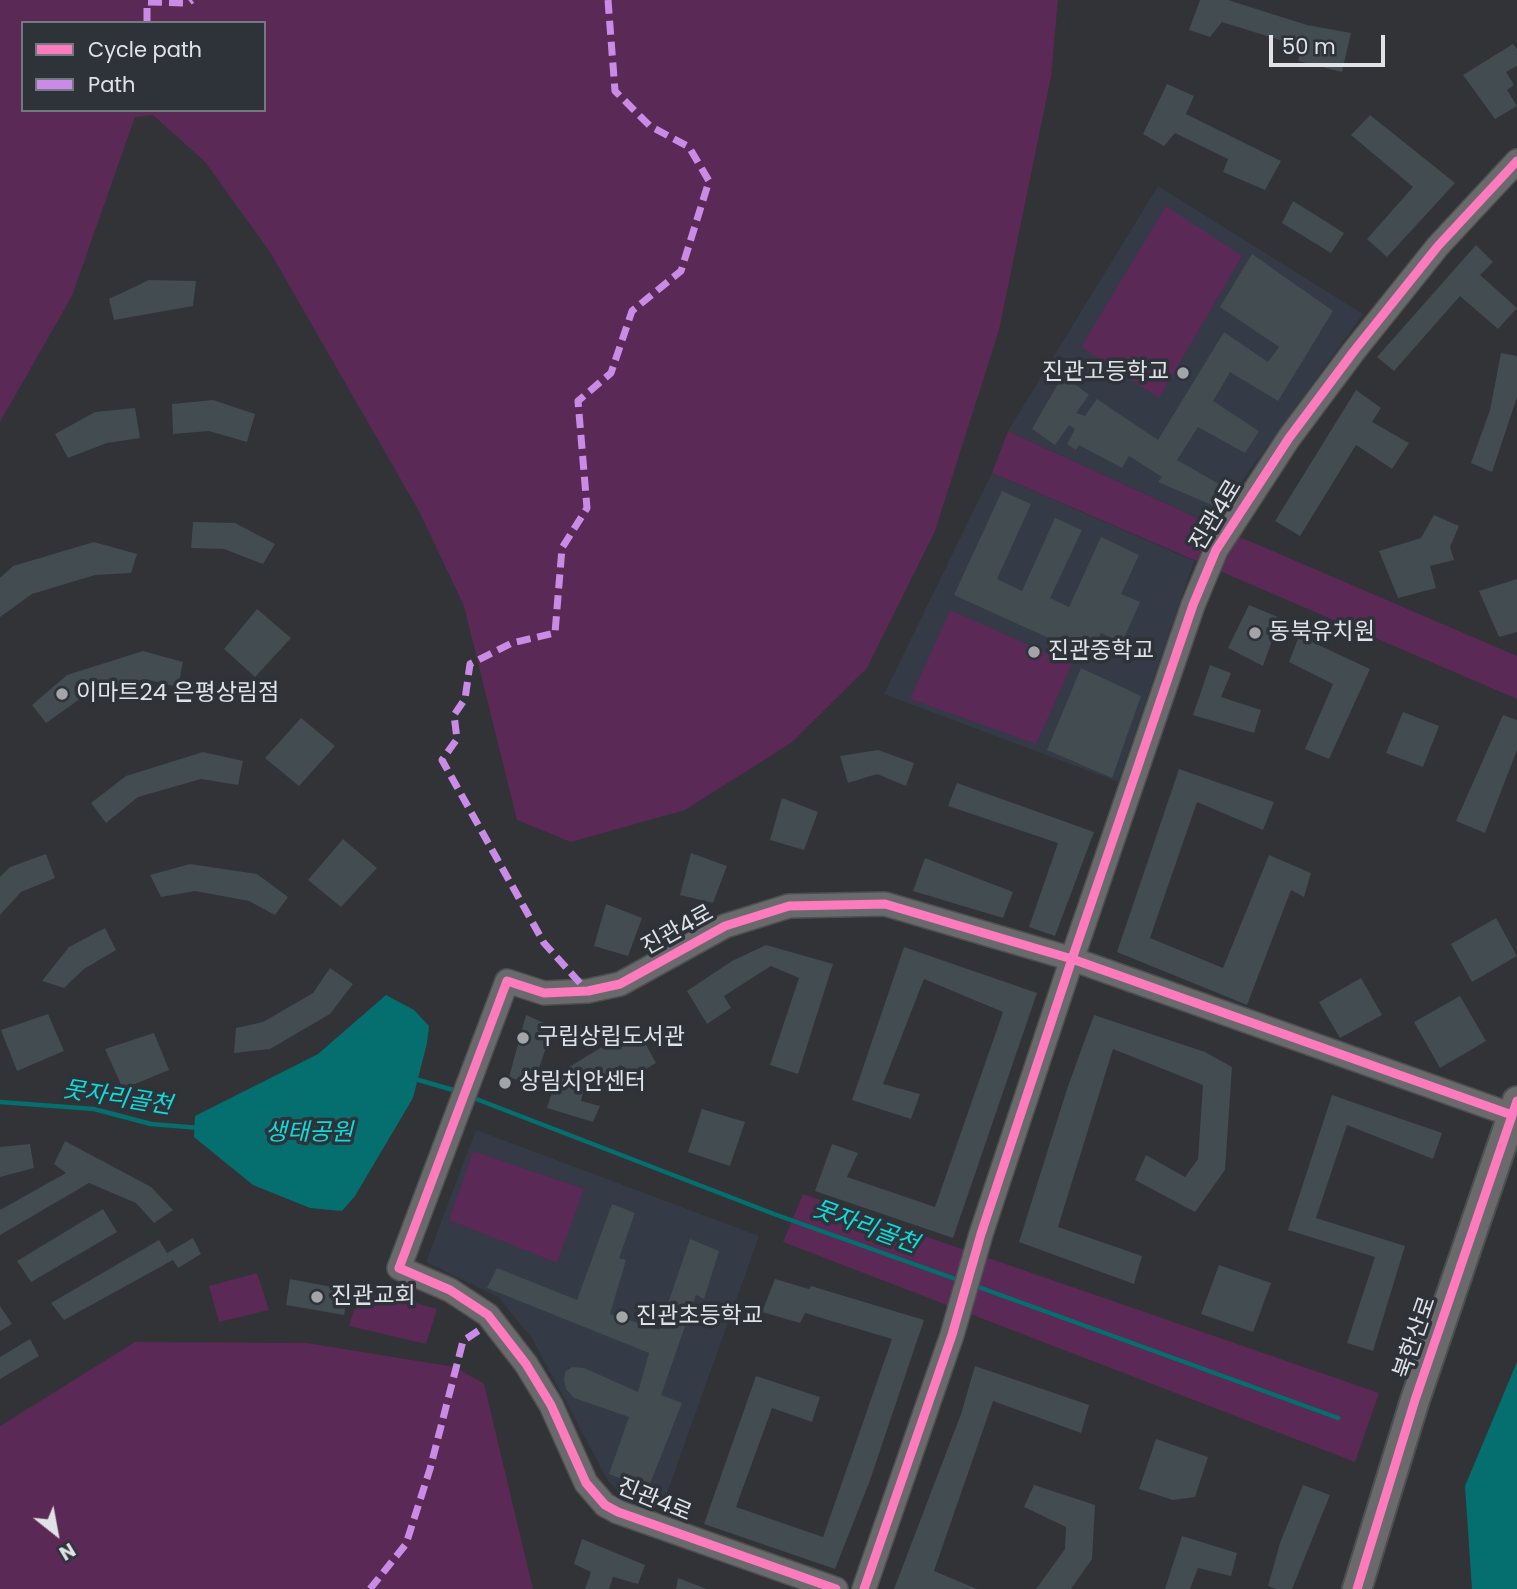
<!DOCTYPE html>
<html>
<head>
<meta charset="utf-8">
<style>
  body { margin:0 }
  #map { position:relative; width:1517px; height:1589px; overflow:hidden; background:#313336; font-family:Poppins,sans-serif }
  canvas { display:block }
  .legend { position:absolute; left:21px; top:21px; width:245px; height:91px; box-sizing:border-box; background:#2e3239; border:2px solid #75787f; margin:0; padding:9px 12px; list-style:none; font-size:21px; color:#e0e2e7 }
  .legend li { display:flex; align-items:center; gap:14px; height:35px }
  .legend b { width:35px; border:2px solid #75787f }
  .north { position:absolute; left:21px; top:1498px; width:70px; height:70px; -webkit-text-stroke:5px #2e3239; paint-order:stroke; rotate:149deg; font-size:19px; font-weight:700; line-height:28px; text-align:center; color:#e0e2e7 }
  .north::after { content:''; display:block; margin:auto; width:24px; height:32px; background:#e0e2e7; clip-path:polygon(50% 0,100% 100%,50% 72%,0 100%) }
  .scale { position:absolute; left:1269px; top:35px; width:116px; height:32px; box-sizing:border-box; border:4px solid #e0e2e7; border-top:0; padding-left:9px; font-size:21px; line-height:24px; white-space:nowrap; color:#e0e2e7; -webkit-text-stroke:5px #2e3239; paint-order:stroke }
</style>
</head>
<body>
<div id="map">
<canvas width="1517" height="1589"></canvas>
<ul class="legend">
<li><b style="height:9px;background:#fd7abc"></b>Cycle path</li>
<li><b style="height:9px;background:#ca8be6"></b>Path</li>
</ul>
<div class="north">N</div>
<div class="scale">50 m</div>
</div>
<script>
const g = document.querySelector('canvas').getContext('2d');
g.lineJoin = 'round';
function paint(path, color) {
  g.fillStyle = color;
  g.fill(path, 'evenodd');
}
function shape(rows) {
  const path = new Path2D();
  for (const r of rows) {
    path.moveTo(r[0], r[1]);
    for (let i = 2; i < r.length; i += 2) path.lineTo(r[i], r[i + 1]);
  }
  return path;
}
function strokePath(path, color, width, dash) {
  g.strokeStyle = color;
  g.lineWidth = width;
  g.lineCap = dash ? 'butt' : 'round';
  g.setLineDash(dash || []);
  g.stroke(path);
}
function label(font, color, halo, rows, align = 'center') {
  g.font = font + ' Poppins,"Noto Sans KR",sans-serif';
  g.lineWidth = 7;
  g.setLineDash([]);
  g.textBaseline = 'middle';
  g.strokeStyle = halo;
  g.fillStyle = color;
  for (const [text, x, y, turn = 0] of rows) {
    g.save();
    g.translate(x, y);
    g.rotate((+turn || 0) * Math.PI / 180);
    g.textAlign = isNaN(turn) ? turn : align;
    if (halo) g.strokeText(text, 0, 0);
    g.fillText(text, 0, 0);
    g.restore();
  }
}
paint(shape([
  [1158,186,1363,314,1211,524,1008,431],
  [992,473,1194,561,1118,782,884,694],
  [476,1130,759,1236,661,1510,624,1496,608,1481,532,1338,498,1297,426,1262]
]), '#343a46');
paint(shape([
  [0,0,1058,0,1051,77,999,330,935,531,867,668,791,743,685,810,571,842,517,820,464,606,420,513,270,252,205,162,153,115,135,117,72,296,0,422],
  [23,23,264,23,264,110,23,110],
  [1166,206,1242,256,1159,398,1081,347],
  [1008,431,1226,531,1517,656,1517,699,992,473],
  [950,610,1072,664,1036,744,910,699],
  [473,1151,584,1189,557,1263,449,1220],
  [803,1194,1379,1393,1355,1462,783,1242],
  [257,1273,269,1310,219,1322,209,1286],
  [361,1287,437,1309,426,1344,349,1326],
  [135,1342,307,1343,455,1367,484,1384,533,1589,0,1589,0,1426]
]), '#5a2955');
paint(shape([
  [386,995,414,1010,429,1026,427,1043,413,1098,355,1196,342,1211,310,1208,253,1185,194,1137,195,1116,318,1054],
  [1517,1362,1517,1589,1472,1589,1465,1486]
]), '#056e6e');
strokePath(shape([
  [415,1079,457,1091],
  [471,1097,774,1214,961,1281],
  [0,1102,94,1109,151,1124,200,1128],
  [973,1285,1338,1418]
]), '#056e6e', 4.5);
paint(shape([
  [1200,0,1228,0,1307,25,1351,33,1342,72,1298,61,1302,47,1222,22,1210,37,1189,30],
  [1513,44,1517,49,1517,66,1506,72,1514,85,1507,90,1517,106,1495,119,1463,75],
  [1167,84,1194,96,1186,114,1281,161,1265,190,1223,172,1228,159,1175,133,1164,146,1143,134],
  [1370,115,1455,183,1387,257,1367,239,1413,187,1351,135],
  [1293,201,1344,233,1331,253,1282,223],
  [1476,245,1493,262,1480,275,1517,308,1498,329,1460,296,1394,371,1377,357],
  [1252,254,1333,311,1278,401,1230,372,1213,401,1259,431,1245,453,1198,427,1177,460,1226,488,1214,506,1158,482,1162,477,1129,456,1122,468,1079,445,1076,450,1067,444,1075,429,1069,425,1055,445,1032,429,1063,375,1089,395,1076,413,1085,416,1097,399,1158,440,1224,332,1268,362,1279,347,1220,307],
  [149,280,196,281,193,306,114,320,109,299],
  [1501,353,1517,356,1517,397,1492,472,1471,463,1490,410],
  [1356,390,1381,408,1372,422,1409,443,1392,469,1356,445,1300,536,1275,521],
  [213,400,255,414,247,442,209,431,173,434,172,404],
  [135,408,140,438,107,443,68,458,55,434,95,412],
  [1002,491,1031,504,997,579,1022,591,1055,518,1082,530,1050,598,1069,607,1101,537,1139,555,1121,594,1140,602,1122,643,1101,633,1090,657,954,595],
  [1434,515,1459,526,1450,547,1454,560,1430,566,1436,588,1398,598,1379,551,1421,538],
  [193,522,235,523,275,544,263,564,224,549,191,548],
  [94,542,137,554,131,573,95,575,32,594,0,617,0,578,13,566],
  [1517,579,1517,632,1499,637,1479,591],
  [1249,605,1280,618,1263,666,1228,648],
  [257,609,291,638,255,677,224,649],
  [1299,636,1370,669,1329,759,1305,749,1333,684,1289,662],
  [143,651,183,662,178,687,144,679,81,698,46,723,32,705,67,675],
  [1210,665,1231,673,1221,697,1261,710,1254,733,1193,715],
  [1081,668,1141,696,1112,778,1047,750],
  [1403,712,1439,726,1423,767,1386,753],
  [1503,715,1517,720,1517,750,1485,833,1456,821],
  [301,718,335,746,299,786,265,758],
  [878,750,914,763,906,786,877,774,848,783,840,756],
  [203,752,243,761,238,785,201,779,138,797,106,823,91,803,126,776],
  [1179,769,1274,802,1263,830,1197,802,1150,938,1223,968,1269,855,1311,873,1304,897,1291,890,1247,1005,1117,952],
  [957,783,1094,832,1055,936,1029,927,1058,843,948,806],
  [782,798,818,812,804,850,770,840],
  [343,839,377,868,341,907,308,880],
  [691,853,727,866,713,903,680,895],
  [46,854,55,878,21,892,0,915,0,877,10,867],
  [925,858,1013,892,1003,918,913,891],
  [190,864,257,874,288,897,275,915,249,901,195,891,161,897,150,875],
  [606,904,642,918,628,956,594,946],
  [1496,918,1517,956,1472,982,1451,944],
  [105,928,116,950,84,969,64,988,42,981,69,947],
  [766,945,833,964,798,1074,770,1065,799,978,771,966,724,996,731,1008,707,1024,687,991,732,961],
  [904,947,1037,993,953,1238,815,1191,832,1144,858,1153,847,1177,935,1207,1003,1012,924,979,883,1084,920,1094,911,1119,852,1100],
  [330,968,353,984,330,1014,270,1049,234,1053,236,1028,263,1022,313,993],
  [1361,978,1382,1015,1340,1038,1319,1002],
  [1460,996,1486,1041,1440,1068,1414,1022],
  [48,1014,64,1051,17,1071,1,1030],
  [526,1015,553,1027,533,1086,509,1077],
  [1094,1015,1205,1052,1232,1067,1225,1170,1195,1212,1135,1180,1146,1155,1185,1177,1198,1159,1203,1085,1113,1049,1058,1227,1142,1256,1134,1284,1019,1242,1067,1089],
  [636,1026,656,1063,632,1077,621,1065,584,1088,581,1101,600,1106,593,1122,547,1108,558,1074],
  [154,1033,169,1070,123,1089,105,1049],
  [1332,1095,1442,1133,1433,1159,1347,1125,1316,1218,1405,1246,1373,1351,1347,1343,1375,1257,1288,1230],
  [702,1109,745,1122,730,1166,688,1152],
  [65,1141,151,1187,173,1210,154,1223,136,1203,89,1183,0,1235,0,1210,66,1173,54,1164],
  [30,1144,34,1168,0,1177,0,1147],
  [612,1204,635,1213,619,1258,626,1260,610,1314,659,1330,690,1239,719,1251,704,1299,696,1295,661,1395,682,1403,648,1489,609,1474,629,1417,574,1398,566,1389,564,1380,565,1372,572,1367,584,1368,638,1392,649,1353,487,1288,497,1268,577,1300],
  [103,1209,117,1232,31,1282,17,1261],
  [193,1238,201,1254,178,1268,173,1260,64,1320,51,1303,159,1240,167,1253],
  [1219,1265,1271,1283,1253,1332,1201,1314],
  [290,1279,348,1290,344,1315,286,1305],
  [775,1279,809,1289,811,1286,924,1320,869,1483,835,1569,704,1524,756,1376,820,1397,812,1422,772,1408,736,1507,823,1537,892,1339,805,1313,800,1323,762,1312],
  [0,1306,12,1324,0,1331],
  [30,1339,39,1356,0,1379,0,1357],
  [975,1366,1089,1405,1081,1433,993,1401,934,1571,977,1589,894,1589,961,1414],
  [1156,1439,1208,1457,1195,1497,1173,1500,1139,1489],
  [1034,1485,1095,1505,1092,1559,1071,1589,1036,1589,1065,1549,1066,1527,1024,1507],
  [1303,1485,1330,1495,1292,1589,1276,1589,1268,1586,1280,1543],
  [1182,1536,1237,1553,1231,1576,1198,1568,1190,1589,1165,1589],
  [582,1539,645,1565,638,1584,613,1577,609,1589,585,1589,591,1572,574,1564],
  [678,1578,707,1589,676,1589]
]), '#424c51');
const minor = shape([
  [836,1589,618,1512,605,1505,586,1483,551,1405,526,1364,488,1315,450,1290,399,1268,507,981,544,993,588,991,620,984,725,926,789,906,885,904,1072,959,1512,1115],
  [864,1589,952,1335,981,1234,1072,959,1193,605,1216,550,1289,438,1354,351,1438,246,1517,161]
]);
const major = shape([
  [1357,1589,1415,1400,1517,1101]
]);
strokePath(minor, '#4e4f51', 26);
strokePath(major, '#4e4f51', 32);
strokePath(minor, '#6a6a6c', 23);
strokePath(major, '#6a6a6d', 28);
strokePath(shape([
  [147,22,147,2,188,3,192,0],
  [580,983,544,943,442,760,457,739,454,715,465,699,470,664,512,643,555,633,562,548,587,508,578,401,611,373,632,311,681,271,709,181,689,147,650,126,615,91,608,0],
  [370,1589,406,1544,430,1469,463,1341,484,1327]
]), '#ca8be6', 7, [14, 7]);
strokePath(shape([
  [836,1589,618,1512,605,1505,586,1483,551,1405,526,1364,488,1315,450,1290,399,1268,507,981,544,993,588,991,620,984,725,926,789,906,885,904,1072,959,1512,1115],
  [864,1589,952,1335,981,1234,1072,959,1193,605,1216,550,1289,438,1354,351,1438,246,1517,161],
  [1357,1589,1415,1400,1517,1101]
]), '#fd7abc', 9);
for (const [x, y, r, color] of [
  [1183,373,7,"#a3a5a9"],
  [1255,633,7,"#a3a5a9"],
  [1034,652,7,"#a3a5a9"],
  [62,694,7,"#a3a5a9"],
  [523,1038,7,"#a3a5a9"],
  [505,1083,7,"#a3a5a9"],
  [317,1297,7,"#a3a5a9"],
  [622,1317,7,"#a3a5a9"]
]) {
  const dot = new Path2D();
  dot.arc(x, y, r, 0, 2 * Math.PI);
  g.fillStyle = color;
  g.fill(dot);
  strokePath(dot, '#2e3239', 2.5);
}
label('23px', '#e0e2e7', '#2e3239', [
  ["진관고등학교",1169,373,"right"],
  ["동북유치원",1269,633],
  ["진관중학교",1048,652],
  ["이마트24 은평상림점",76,694],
  ["구립상립도서관",537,1038],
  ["상림치안센터",519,1083],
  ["진관교회",331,1297],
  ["진관초등학교",636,1317]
], 'left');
label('23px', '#e0e2e7', '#2e3239', [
  ["진관4로",1217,516,-59],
  ["진관4로",678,931,-29],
  ["북한산로",1416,1338,-71],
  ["진관4로",654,1501,22]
]);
label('italic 24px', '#0cdddc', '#2e3239', [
  ["못자리골천",117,1099,9],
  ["생태공원",309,1134],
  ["못자리골천",865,1228,20]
]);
</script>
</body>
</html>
